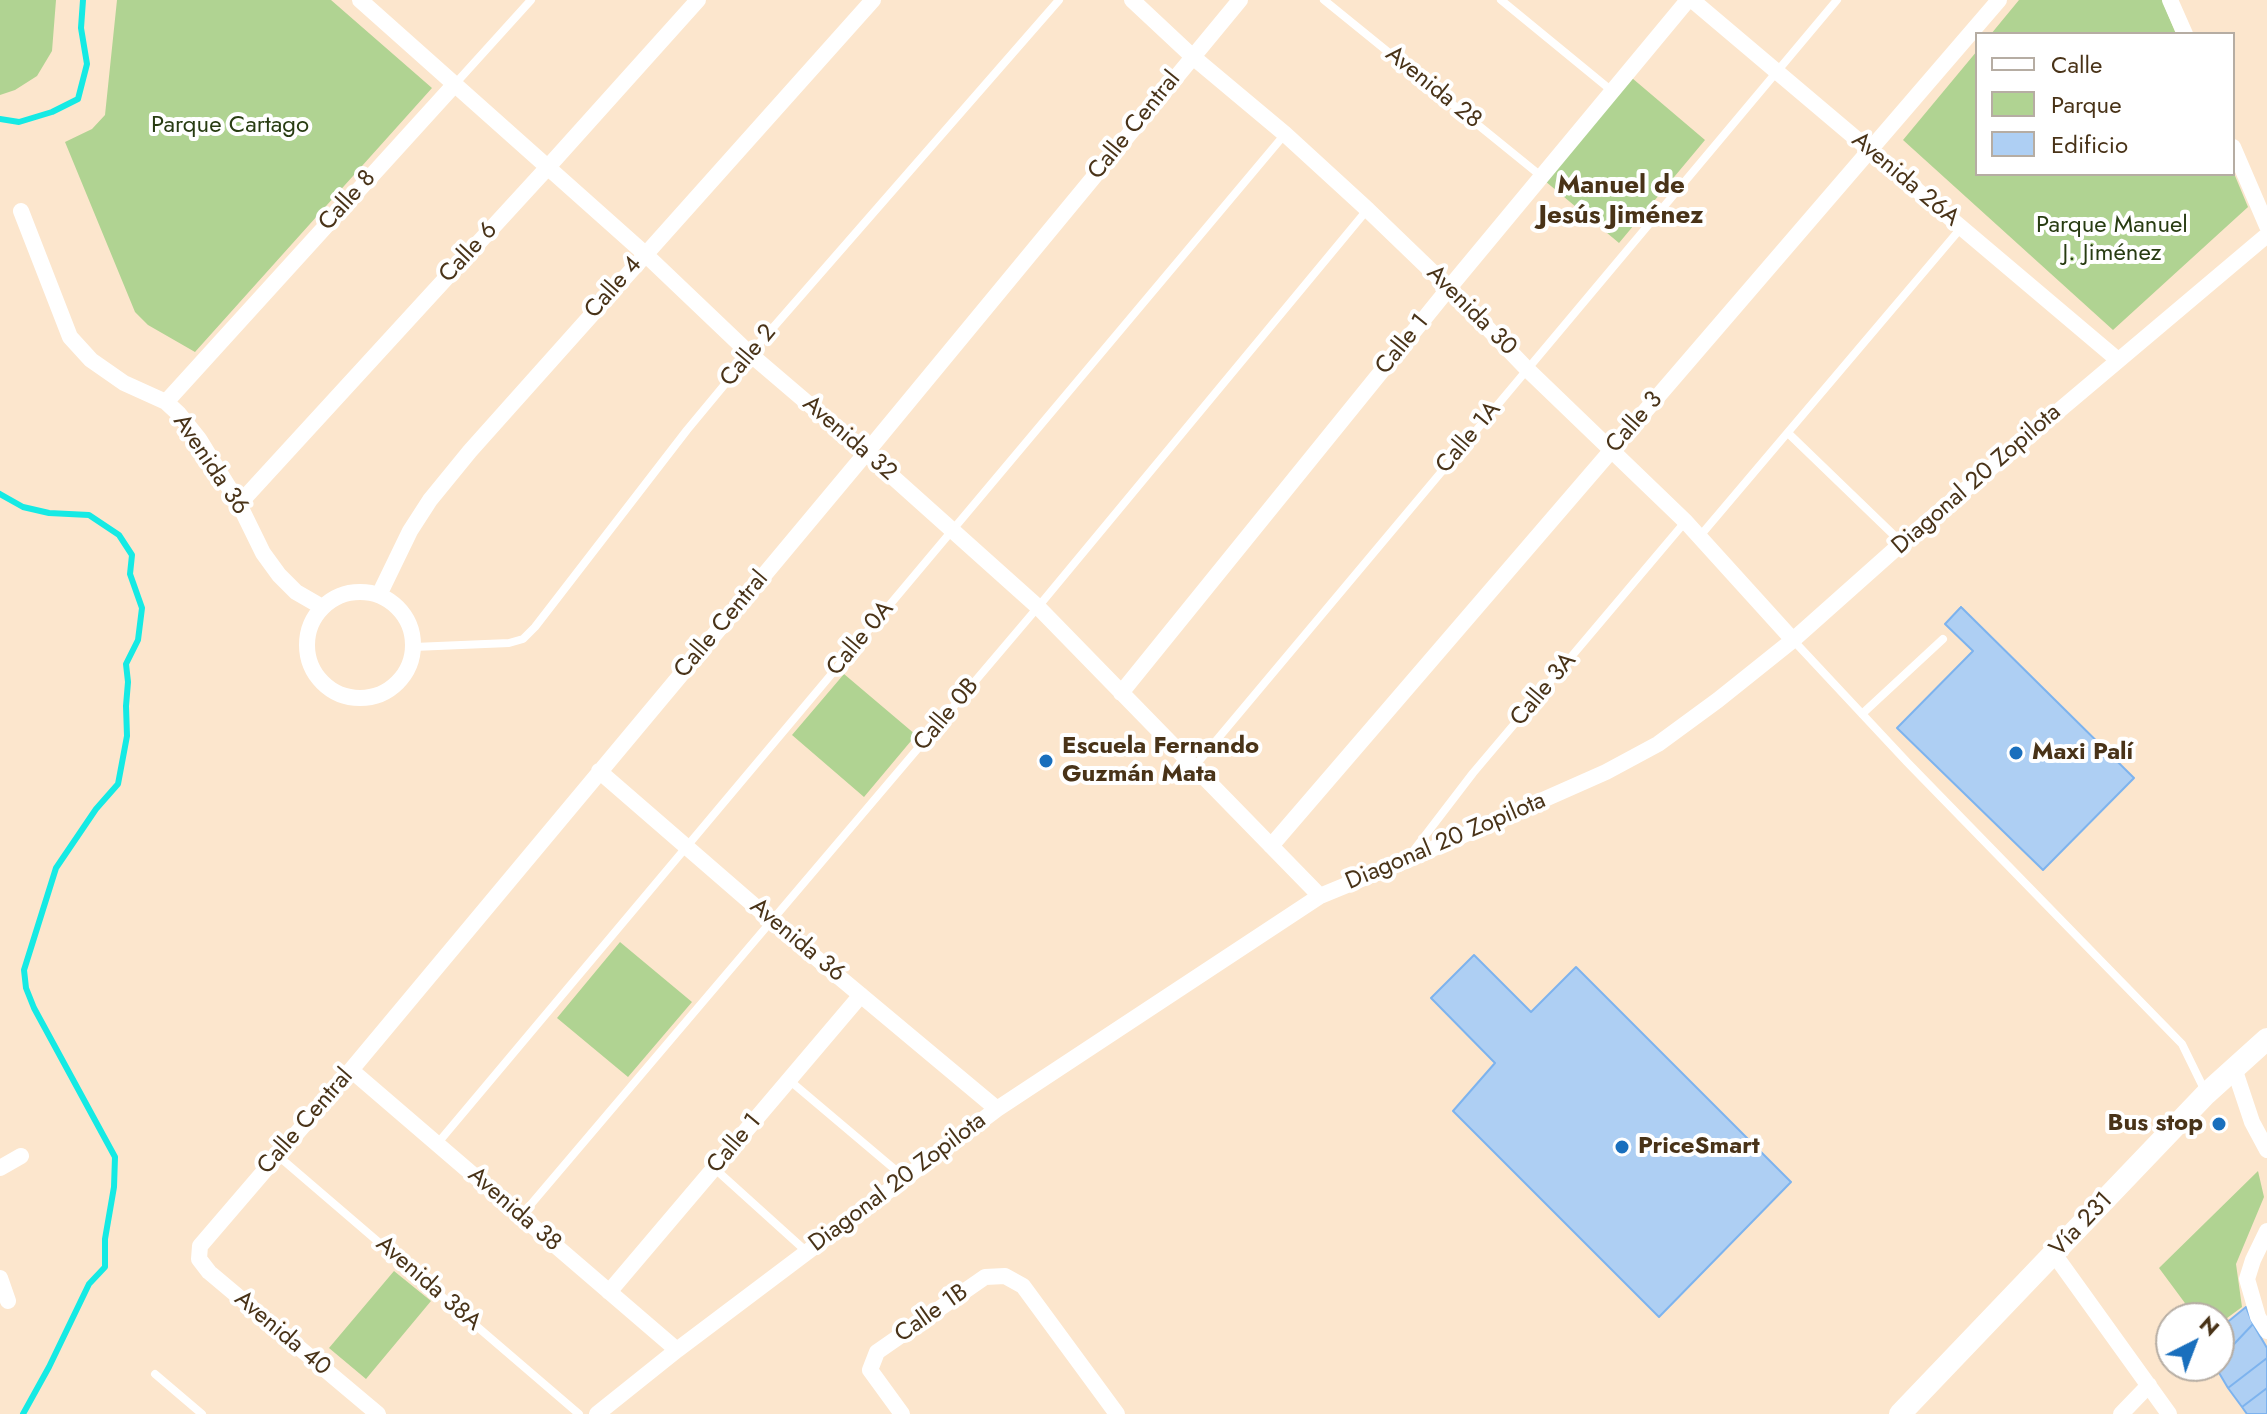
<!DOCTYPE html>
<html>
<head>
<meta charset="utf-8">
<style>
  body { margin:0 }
  #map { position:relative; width:2267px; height:1414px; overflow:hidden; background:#fce6cd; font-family:Jost,sans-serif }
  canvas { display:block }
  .legend { position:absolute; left:1975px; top:32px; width:260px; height:144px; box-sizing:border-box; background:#fff; border:2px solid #b6ada3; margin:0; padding:10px 14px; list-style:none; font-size:24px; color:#493318 }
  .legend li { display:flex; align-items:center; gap:16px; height:40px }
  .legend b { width:40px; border:2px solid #b6ada3 }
  .north { position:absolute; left:2155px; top:1302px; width:80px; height:80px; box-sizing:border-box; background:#fff; border:2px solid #b6ada3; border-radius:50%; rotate:42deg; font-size:22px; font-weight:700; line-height:32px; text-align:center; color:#493318 }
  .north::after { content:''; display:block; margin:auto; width:28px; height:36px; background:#196fbd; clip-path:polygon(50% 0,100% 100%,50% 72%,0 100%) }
</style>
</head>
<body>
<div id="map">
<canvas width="2267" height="1414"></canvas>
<ul class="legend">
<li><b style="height:10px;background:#fff"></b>Calle</li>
<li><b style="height:22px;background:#b0d392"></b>Parque</li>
<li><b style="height:22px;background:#aecff3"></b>Edificio</li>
</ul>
<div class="north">N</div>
</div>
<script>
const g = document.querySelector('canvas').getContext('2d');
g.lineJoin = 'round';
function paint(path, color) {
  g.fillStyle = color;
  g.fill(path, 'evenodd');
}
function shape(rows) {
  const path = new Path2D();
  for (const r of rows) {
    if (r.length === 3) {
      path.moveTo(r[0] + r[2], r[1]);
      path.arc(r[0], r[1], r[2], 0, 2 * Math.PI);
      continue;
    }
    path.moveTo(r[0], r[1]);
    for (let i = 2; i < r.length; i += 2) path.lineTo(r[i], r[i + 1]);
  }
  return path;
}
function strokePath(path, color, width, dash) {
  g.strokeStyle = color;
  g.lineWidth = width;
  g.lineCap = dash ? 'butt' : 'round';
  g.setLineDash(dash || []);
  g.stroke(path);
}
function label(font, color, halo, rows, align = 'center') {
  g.font = font + ' Jost,sans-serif';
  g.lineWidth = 8;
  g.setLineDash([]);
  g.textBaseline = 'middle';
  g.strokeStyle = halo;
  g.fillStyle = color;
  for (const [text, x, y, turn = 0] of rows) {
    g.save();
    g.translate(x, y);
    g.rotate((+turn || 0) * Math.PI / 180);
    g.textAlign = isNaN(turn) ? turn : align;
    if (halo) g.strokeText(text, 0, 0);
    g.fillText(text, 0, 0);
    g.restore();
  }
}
paint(shape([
  [0,0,56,0,52,51,37,76,15,90,0,95],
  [117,0,331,0,432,88,195,352,148,325,135,312,65,142,92,129,105,115],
  [2019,0,2162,0,2176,34,1991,34],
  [1977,51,1977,174,2233,174,2233,171,2248,207,2113,330,1903,140],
  [1632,78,1705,140,1619,243,1545,181],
  [844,674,916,735,864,797,792,735],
  [620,942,692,1002,628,1077,557,1018],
  [2258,1171,2264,1197,2236,1264,2242,1307,2219,1324,2219,1318,2196,1318,2159,1268],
  [394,1271,431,1301,366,1379,329,1348]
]), '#b0d392');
strokePath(shape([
  [0,119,19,122,52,112,78,99,87,64,81,28,83,0],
  [0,494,23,507,49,513,89,515,119,535,132,555,130,574,142,608,138,640,126,664,128,682,126,706,127,736,118,784,96,809,56,868,24,970,26,988,34,1008,115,1157,114,1187,105,1239,105,1267,89,1284,49,1367,23,1414]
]), '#15eae4', 6);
const building = shape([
  [1961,607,2134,778,2043,870,1897,728,1973,651,1945,624,1961,607],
  [1474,955,1531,1012,1576,967,1791,1182,1659,1317,1453,1111,1495,1063,1431,998,1474,955],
  [2246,1307,2253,1324,2219,1360,2219,1329,2246,1307],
  [2253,1324,2267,1348,2267,1358,2228,1388,2215,1366,2219,1366,2219,1360,2253,1324],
  [2267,1358,2267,1388,2242,1407,2228,1388,2267,1358],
  [2267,1388,2267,1414,2247,1414,2242,1407,2267,1388]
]);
paint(building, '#aecff3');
strokePath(building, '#7db3ee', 2);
strokePath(shape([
  [1324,0,1541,176],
  [1501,0,1612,91],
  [455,84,531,0],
  [1788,433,1902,543],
  [1700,536,1961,228],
  [1793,640,1907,762,2182,1044,2206,1093],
  [414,647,509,643,523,639,535,627,687,430,750,354,1059,0],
  [1862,714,1943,639],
  [1194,767,1837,0],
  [1411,854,1473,773,1685,522],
  [789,1080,905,1178],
  [437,1144,1285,134],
  [277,1155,579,1414],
  [714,1168,807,1252],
  [521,1216,1038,607,1367,210],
  [155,1374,202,1414]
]), '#fff', 8);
strokePath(shape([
  [360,0,644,253,750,354,866,453,1038,607,1320,896],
  [1132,0,1193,57,1285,134,1368,210,1449,288,1527,369,1686,522,1793,640],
  [1692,0,2118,360],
  [2170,0,2185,34],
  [2233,147,2267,226],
  [21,211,70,337,91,360,124,383,166,402,179,414,199,439,239,504,263,553,279,575,296,592,322,607],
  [166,402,455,84],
  [239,504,548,167,698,0],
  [360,645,53],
  [379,595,410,531,430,500,470,451,873,0],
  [1121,693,1449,288,1688,0],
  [599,771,772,921,997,1109],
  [1271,846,1999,0],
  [2234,1068,2252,1122,2267,1150],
  [351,1070,677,1350],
  [0,1168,21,1156],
  [2267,1231,2253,1260,2247,1279,2258,1317,2267,1331],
  [2054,1254,2169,1414],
  [0,1278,8,1301],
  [609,1292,861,995],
  [378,1414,209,1272,199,1259,200,1246,351,1070,866,453,1240,0],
  [597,1414,677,1350,997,1109,1320,896,1405,861,1606,772,1658,744,1718,700,1793,640,1902,543,2267,235],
  [902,1414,870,1370,877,1352,985,1277,1005,1276,1023,1286,1117,1414],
  [2121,1414,2149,1385]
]), '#fff', 16);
strokePath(shape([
  [1900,1414,2206,1094,2267,1039]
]), '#fff', 22);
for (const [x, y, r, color] of [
  [2016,753,8,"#196fbd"],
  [1046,761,8,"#196fbd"],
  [2219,1124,8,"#196fbd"],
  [1622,1147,8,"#196fbd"]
]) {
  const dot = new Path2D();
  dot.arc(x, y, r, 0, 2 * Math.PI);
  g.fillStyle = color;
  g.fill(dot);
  strokePath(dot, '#fff', 3);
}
label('24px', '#493318', '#fff', [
  ["Avenida 28",1433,88,39],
  ["Calle Central",1135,126,-51],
  ["Avenida 26A",1905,180,40],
  ["Calle 8",348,201,-48],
  ["Calle 6",469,253,-47],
  ["Calle 4",614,288,-49],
  ["Avenida 30",1471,311,45],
  ["Calle 1",1403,345,-51],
  ["Calle 2",749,356,-50],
  ["Calle 3",1635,423,-49],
  ["Calle 1A",1469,438,-50],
  ["Avenida 32",849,439,41],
  ["Avenida 36",210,465,56],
  ["Diagonal 20 Zopilota",1977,480,-41],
  ["Calle Central",722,625,-50],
  ["Calle 0A",861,639,-50],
  ["Calle 3A",1544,690,-50],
  ["Calle 0B",947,715,-50],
  ["Diagonal 20 Zopilota",1446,842,-23],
  ["Avenida 36",797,941,40],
  ["Calle Central",306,1122,-49],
  ["Calle 1",735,1144,-50],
  ["Diagonal 20 Zopilota",898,1183,-37],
  ["Avenida 38",514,1210,41],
  ["Vía 231",2082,1225,-46],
  ["Avenida 38A",428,1284,41],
  ["Calle 1B",932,1314,-35],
  ["Avenida 40",282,1334,40]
]);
label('24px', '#283c12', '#fff', [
  ["Parque Cartago",230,126],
  ["Parque Manuel",2112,226],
  ["J. Jiménez",2112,254]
]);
label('bold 24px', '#493318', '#fff', [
  ["Escuela Fernando",1062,747],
  ["Guzmán Mata",1062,775],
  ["Maxi Palí",2032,753],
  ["Bus stop",2203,1124,"right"],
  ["PriceSmart",1638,1147]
], 'left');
label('bold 26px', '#493318', '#fff', [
  ["Manuel de",1621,187],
  ["Jesús Jiménez",1621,217]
]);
</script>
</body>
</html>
